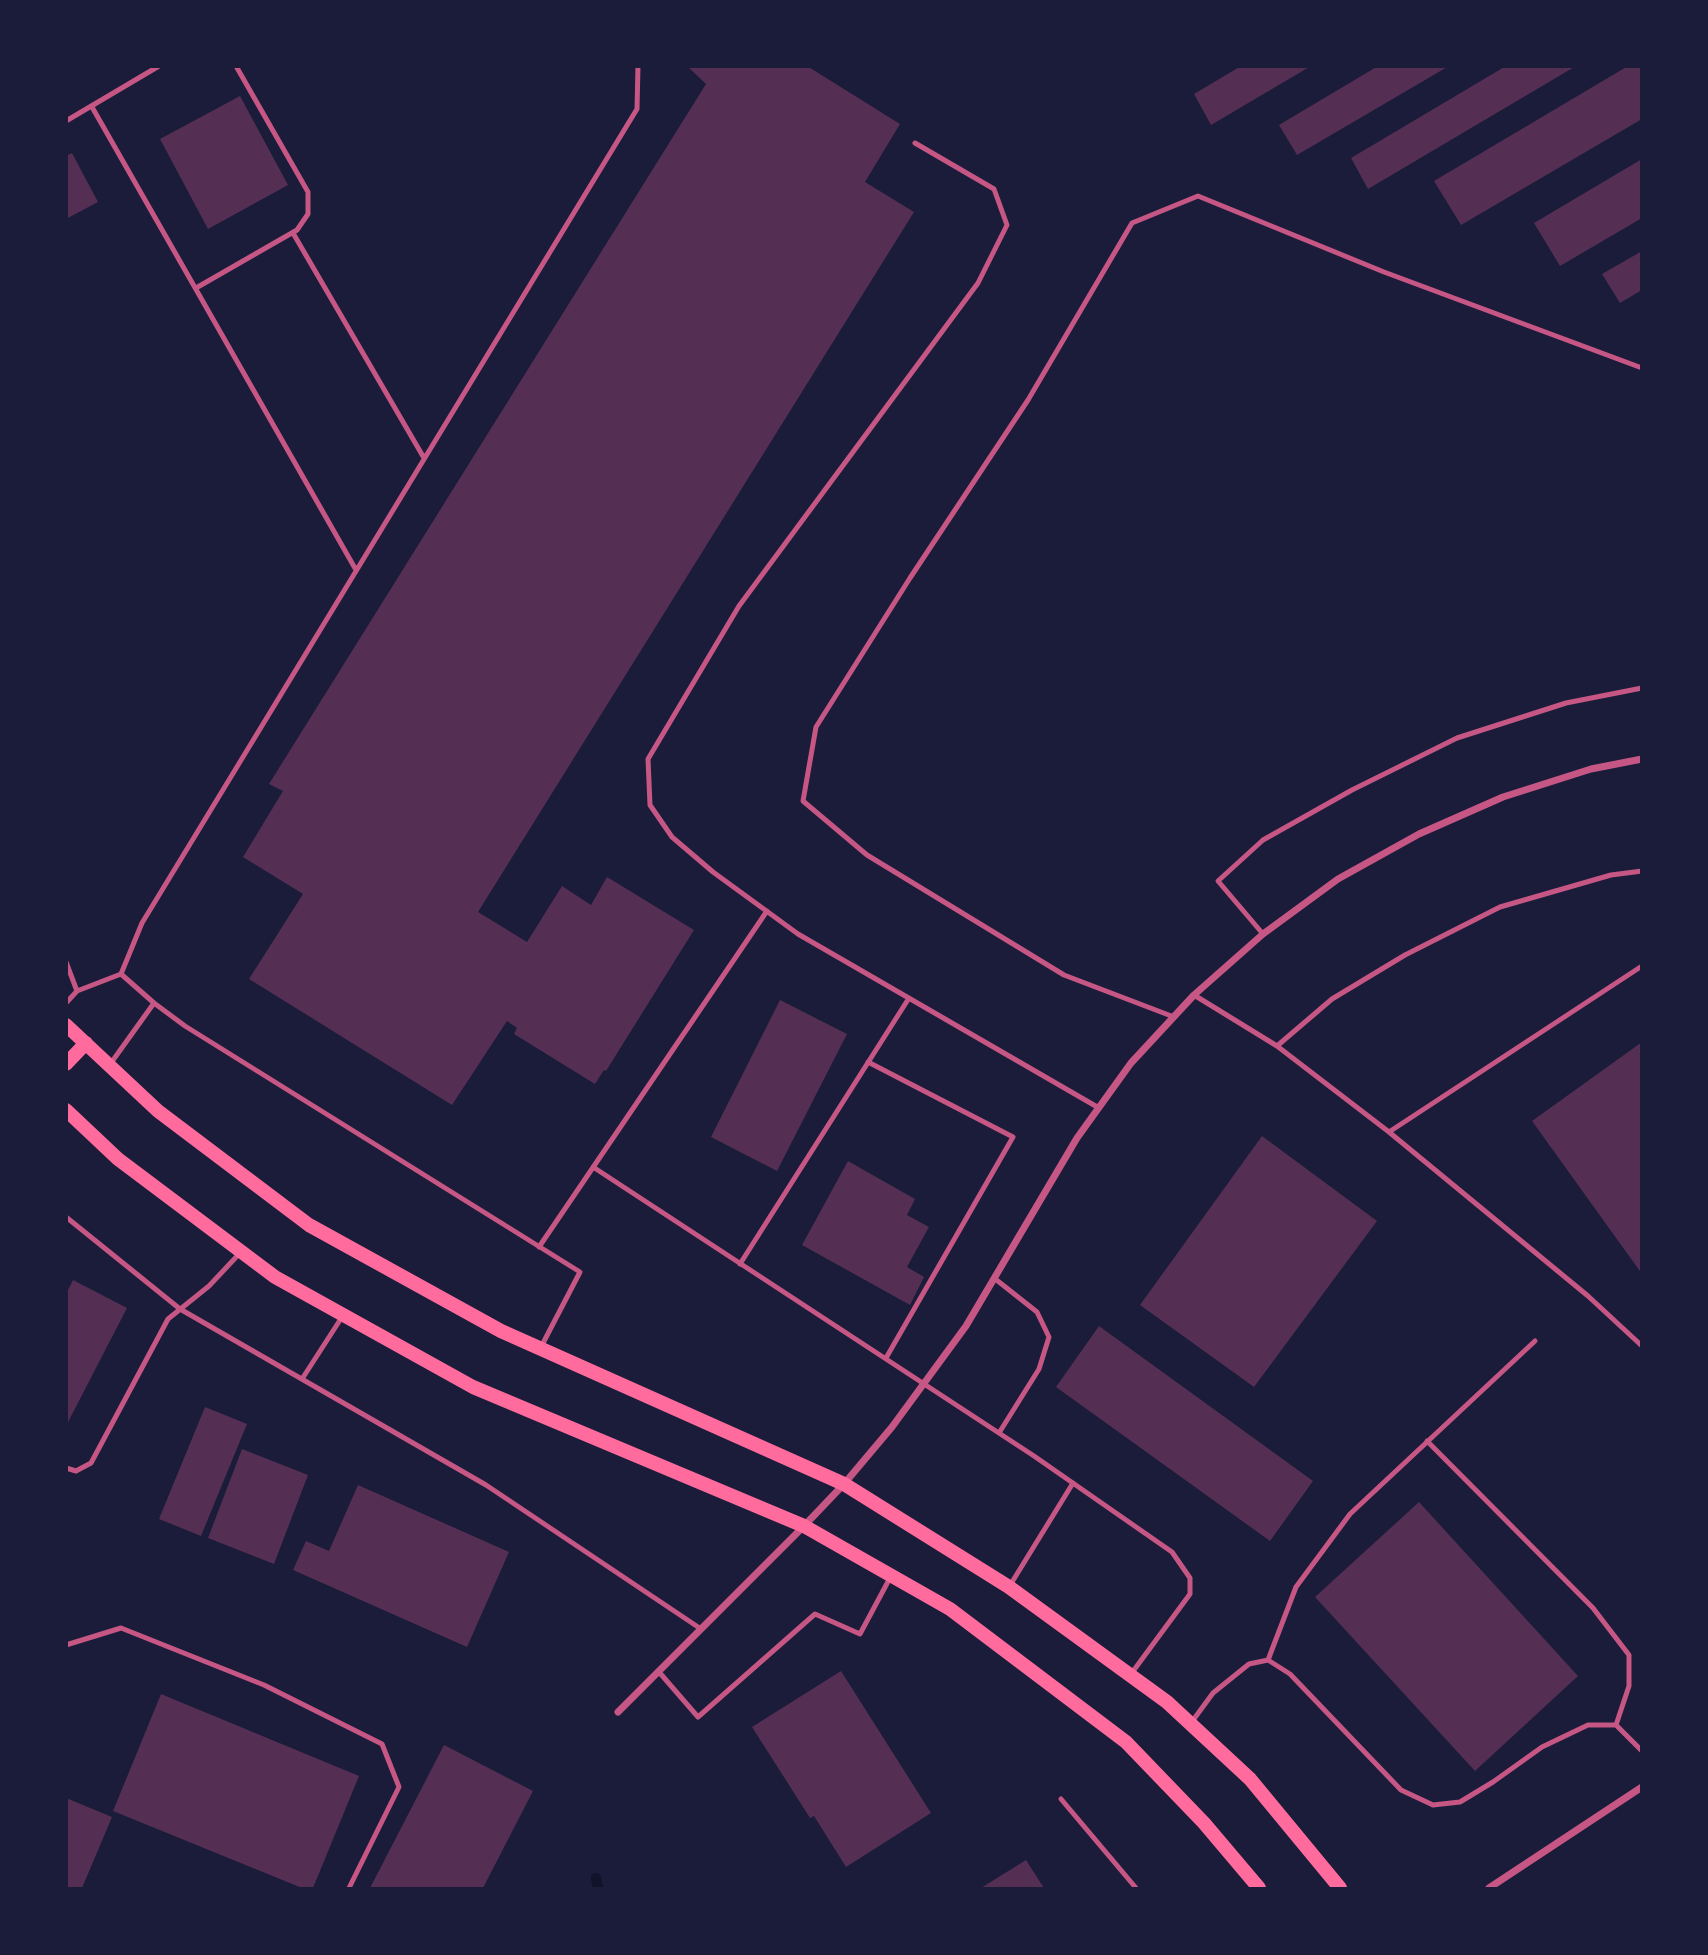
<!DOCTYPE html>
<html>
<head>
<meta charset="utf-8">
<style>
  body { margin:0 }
  #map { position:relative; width:1708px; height:1955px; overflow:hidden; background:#1b1b3a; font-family:Rubik,sans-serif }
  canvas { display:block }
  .frame { position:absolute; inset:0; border:68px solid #1b1b3a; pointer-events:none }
</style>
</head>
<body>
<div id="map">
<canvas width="1708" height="1955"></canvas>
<div class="frame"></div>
</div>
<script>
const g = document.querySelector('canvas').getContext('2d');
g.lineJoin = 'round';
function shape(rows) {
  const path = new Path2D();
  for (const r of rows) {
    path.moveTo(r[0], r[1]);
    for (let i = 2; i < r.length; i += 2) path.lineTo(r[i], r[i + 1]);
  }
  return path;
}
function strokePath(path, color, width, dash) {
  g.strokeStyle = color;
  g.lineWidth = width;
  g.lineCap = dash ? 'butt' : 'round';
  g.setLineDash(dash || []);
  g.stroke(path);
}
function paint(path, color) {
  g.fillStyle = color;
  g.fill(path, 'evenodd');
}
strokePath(shape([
  [596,1878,598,1888]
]), '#12122b', 10);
paint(shape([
  [687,66,807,66,900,124,865,182,914,212,478,912,527,942,562,886,591,905,607,877,694,930,606,1071,604,1070,595,1084,514,1034,517,1028,507,1021,452,1105,249,979,303,894,243,857,283,791,269,784,706,84],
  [1241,66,1311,66,1211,125,1194,94],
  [1378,66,1449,66,1297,155,1279,125],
  [1506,66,1576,66,1368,189,1351,158],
  [1628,66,1642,66,1642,119,1461,225,1434,181],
  [240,96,288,185,208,229,160,139],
  [72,153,98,202,66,219,66,156],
  [1642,159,1642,218,1560,266,1534,223],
  [1642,251,1642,290,1620,303,1602,274],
  [780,1000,847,1034,777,1171,711,1137],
  [1642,1042,1642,1274,1532,1121],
  [1262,1136,1377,1221,1254,1387,1140,1305],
  [848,1161,915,1199,907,1215,929,1227,907,1267,924,1277,910,1305,802,1245],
  [73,1280,127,1308,66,1426,66,1294],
  [1099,1326,1313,1481,1270,1541,1056,1387],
  [205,1407,247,1424,201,1536,159,1519],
  [242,1449,308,1475,274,1564,208,1538],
  [358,1485,509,1552,467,1647,293,1570,306,1541,329,1551],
  [1419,1502,1578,1676,1475,1771,1315,1597],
  [841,1671,931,1813,846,1867,814,1816,810,1818,752,1727],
  [161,1694,359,1776,313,1888,302,1888,113,1811],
  [444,1745,533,1791,483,1888,370,1888],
  [66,1798,112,1817,82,1888,66,1888],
  [1026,1860,1044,1888,981,1888]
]), '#542f53');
strokePath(shape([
  [92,107,356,570],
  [66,121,159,66],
  [915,143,994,189,1007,225,978,283,739,606,648,759,650,805,672,837,713,872,798,934,1099,1108],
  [293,233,424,458],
  [196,288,297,230,308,214,308,192,236,66],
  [1263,934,1218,881,1263,840,1352,790,1457,738,1566,703,1642,688],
  [66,962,77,991,66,1003],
  [77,991,121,974],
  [1194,995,1277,1046,1389,1132,1588,1296,1642,1346],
  [1174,1017,1064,975,867,855,803,801,816,727,910,578,1028,400,1132,223,1198,196,1384,272,1642,368],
  [1277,1046,1332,999,1405,955,1500,907,1611,875,1642,871],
  [868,1062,1013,1137,886,1358],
  [111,1063,154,1003],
  [1389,1132,1642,966],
  [593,1167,1034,1456,1172,1552,1190,1578,1190,1594,1131,1674],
  [66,1217,180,1309,486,1485,701,1629],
  [539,1247,767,911],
  [740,1264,909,998],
  [994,1278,1037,1312,1049,1337,1039,1369,999,1433],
  [541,1347,580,1272,185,1026,154,1003,121,974,142,923,637,109,638,66],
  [302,1379,342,1317],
  [1427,1441,1593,1608,1629,1655,1629,1686,1616,1725],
  [66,1468,76,1471,91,1463,168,1319,209,1286,239,1254],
  [1009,1587,1073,1483],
  [66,1645,121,1628,264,1685,382,1744,399,1787,349,1888],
  [1268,1660,1296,1587,1350,1514,1535,1341],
  [659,1672,698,1717,815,1614,860,1634,891,1576],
  [1191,1723,1213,1693,1249,1664,1268,1660,1290,1674,1401,1790,1433,1805,1460,1802,1493,1782,1542,1747,1588,1725,1616,1725,1642,1751],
  [1061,1799,1136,1888]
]), '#c65784', 5);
strokePath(shape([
  [618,1712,804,1526,844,1484,892,1427,966,1326,1077,1138,1131,1063,1194,995,1263,934,1338,879,1419,834,1503,797,1591,769,1642,759],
  [1489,1888,1642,1787]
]), '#c65784', 7);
strokePath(shape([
  [66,1025,158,1111,309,1225,501,1331,844,1484,1009,1587,1167,1702,1250,1779,1340,1888],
  [66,1064,86,1043],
  [66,1110,118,1159,275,1277,473,1387,804,1526,950,1609,1126,1742,1204,1823,1259,1888]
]), '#ff6b9d', 14);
</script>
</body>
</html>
